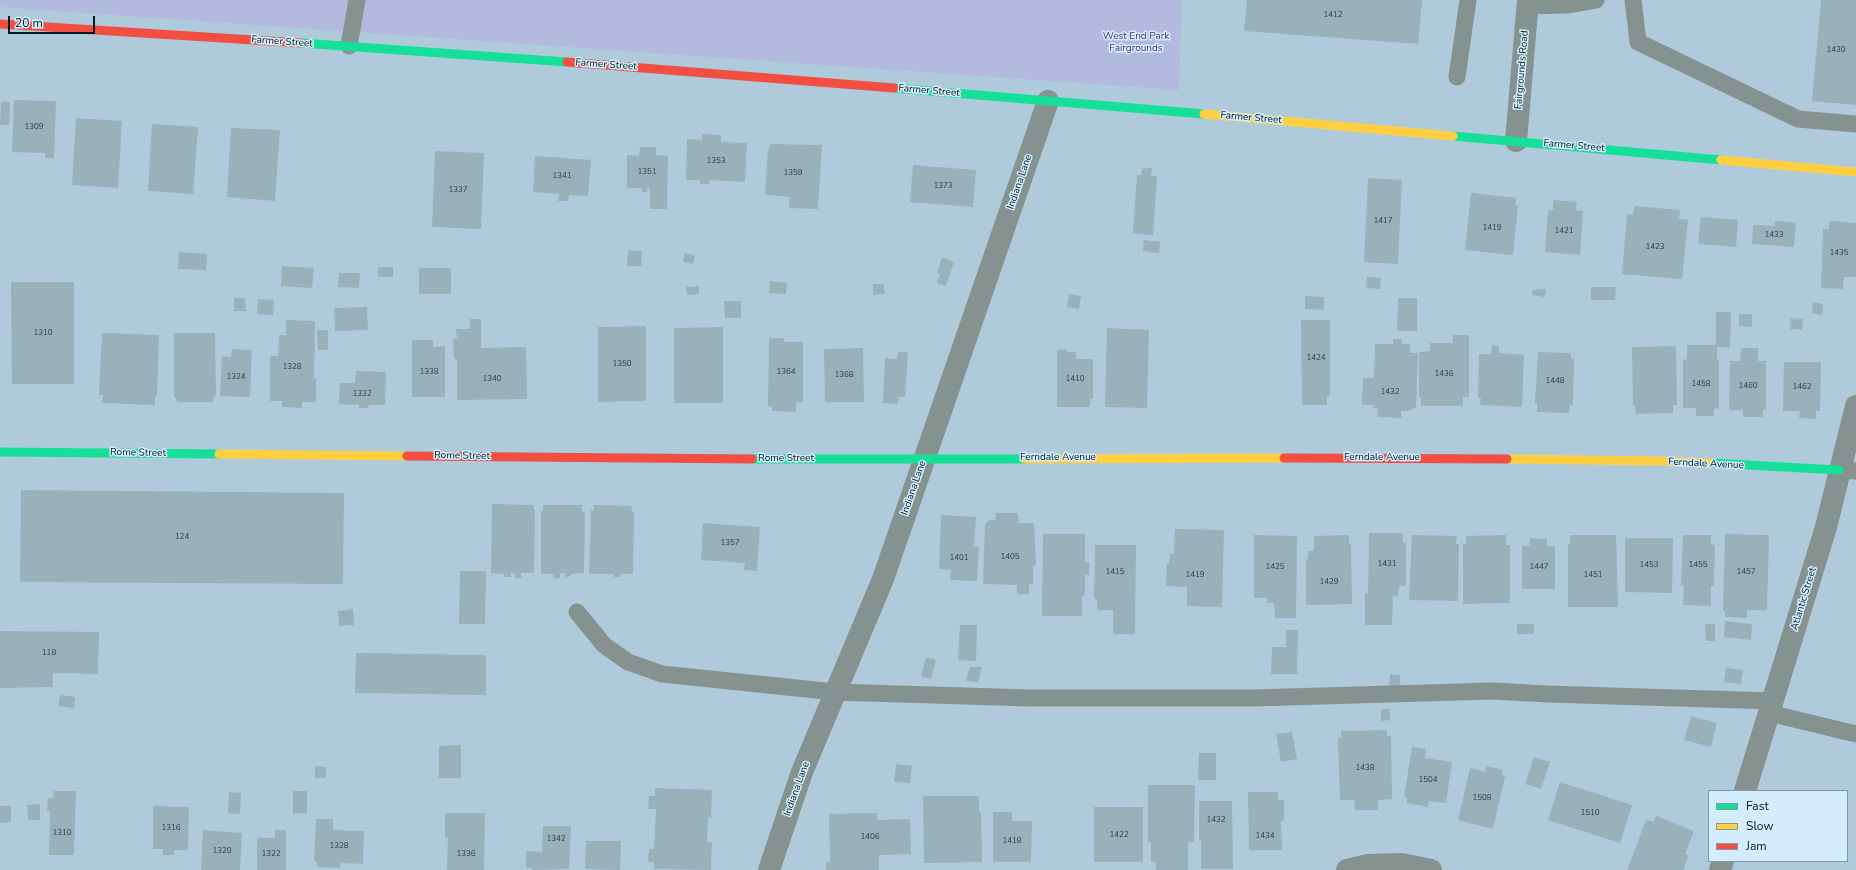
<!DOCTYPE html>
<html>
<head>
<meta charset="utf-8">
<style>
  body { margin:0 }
  #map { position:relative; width:1856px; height:870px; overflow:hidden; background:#afcbdb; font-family:"Nunito Sans",sans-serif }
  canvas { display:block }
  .legend { position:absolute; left:1708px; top:790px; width:140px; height:72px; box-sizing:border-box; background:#d4edfc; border:1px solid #8198a5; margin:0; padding:5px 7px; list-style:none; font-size:12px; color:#051923 }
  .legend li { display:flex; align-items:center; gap:8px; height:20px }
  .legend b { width:20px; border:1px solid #8198a5 }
  .scale { position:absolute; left:8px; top:16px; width:87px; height:18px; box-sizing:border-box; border:2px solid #051923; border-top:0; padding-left:5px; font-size:12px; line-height:14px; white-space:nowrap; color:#051923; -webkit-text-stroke:3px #d4edfc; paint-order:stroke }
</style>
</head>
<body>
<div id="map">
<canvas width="1856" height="870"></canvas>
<ul class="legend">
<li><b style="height:5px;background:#16e098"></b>Fast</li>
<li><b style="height:5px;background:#ffcf43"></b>Slow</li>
<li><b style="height:5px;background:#f24e42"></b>Jam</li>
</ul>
<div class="scale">20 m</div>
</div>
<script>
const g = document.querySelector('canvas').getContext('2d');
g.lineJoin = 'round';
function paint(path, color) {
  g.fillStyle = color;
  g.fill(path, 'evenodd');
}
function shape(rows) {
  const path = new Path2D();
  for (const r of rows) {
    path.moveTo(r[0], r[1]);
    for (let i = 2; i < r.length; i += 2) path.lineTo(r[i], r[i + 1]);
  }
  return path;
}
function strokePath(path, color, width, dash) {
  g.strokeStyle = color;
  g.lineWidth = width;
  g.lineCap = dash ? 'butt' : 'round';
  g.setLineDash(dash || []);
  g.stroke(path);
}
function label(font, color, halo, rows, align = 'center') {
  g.font = font + ' "Nunito Sans",sans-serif';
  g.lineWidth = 3;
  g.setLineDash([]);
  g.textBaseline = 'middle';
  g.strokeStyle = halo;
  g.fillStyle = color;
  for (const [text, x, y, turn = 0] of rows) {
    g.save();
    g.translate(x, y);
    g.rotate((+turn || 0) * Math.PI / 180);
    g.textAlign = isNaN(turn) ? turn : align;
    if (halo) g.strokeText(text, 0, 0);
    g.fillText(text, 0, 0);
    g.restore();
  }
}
paint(shape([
  [0,0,1182,0,1179,90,0,7]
]), '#b4badf');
paint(shape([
  [1247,0,1422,0,1418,44,1244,31],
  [1821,0,1856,0,1856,105,1812,101],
  [14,100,56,101,54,158,45,158,45,153,12,152],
  [1,102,10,102,9,125,0,125],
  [76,118,122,121,118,188,72,185],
  [152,124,198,127,193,194,148,191],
  [231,128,280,130,275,201,227,197],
  [702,134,721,135,721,142,747,143,745,182,709,180,709,184,700,184,700,180,686,180,687,139,702,140],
  [770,144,822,145,818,209,789,208,790,197,765,195,768,150,769,150],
  [640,147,656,147,656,155,668,156,667,209,650,209,650,189,647,188,647,192,642,192,642,188,627,188,627,155,639,156],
  [435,151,484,153,481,229,432,227],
  [535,156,591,160,588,196,569,195,568,201,558,201,559,194,533,192],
  [913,165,976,170,973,207,910,202],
  [1142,168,1152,168,1151,176,1157,176,1153,235,1133,233,1137,175,1141,175],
  [1368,178,1402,180,1398,264,1364,262],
  [1471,193,1517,198,1515,206,1518,206,1513,255,1465,250],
  [1553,200,1577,202,1576,210,1583,211,1580,255,1545,252,1548,210,1553,210],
  [1634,206,1680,210,1679,219,1688,220,1682,279,1622,274,1627,214,1633,215],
  [1701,217,1738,220,1736,247,1698,244],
  [1775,221,1796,223,1794,247,1752,244,1753,225,1774,226],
  [1829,221,1856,223,1856,277,1844,277,1843,289,1821,288,1823,229,1829,229],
  [1144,240,1160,242,1159,253,1143,251],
  [628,250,642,251,641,266,627,266],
  [179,252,207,254,206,270,178,269],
  [684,253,695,255,693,264,683,262],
  [942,257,954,262,946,286,937,283,940,274,937,273],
  [282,266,314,268,312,288,281,286],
  [378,267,393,267,393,277,378,277],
  [419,268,451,268,451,294,419,294],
  [339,273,360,273,359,288,338,287],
  [1367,277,1381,278,1380,289,1366,288],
  [770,281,787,283,786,294,769,293],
  [11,282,74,282,74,384,12,384],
  [873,284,884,284,885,294,873,295],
  [699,286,699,294,687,295,686,287],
  [1591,287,1616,287,1615,300,1591,300],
  [1546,289,1545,297,1532,295,1533,290],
  [1069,294,1081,296,1079,309,1067,307],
  [1305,296,1324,297,1324,310,1305,309],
  [234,298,245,298,246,311,234,311],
  [1398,298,1417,298,1417,331,1397,331],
  [258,299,274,300,273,315,257,314],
  [724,301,741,301,741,318,725,318],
  [1813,302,1823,304,1822,315,1812,313],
  [367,307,368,330,335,331,334,308],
  [1716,312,1731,312,1730,348,1717,347,1717,360,1719,360,1719,409,1714,408,1714,416,1696,416,1696,408,1683,408,1683,360,1687,359,1687,345,1716,345],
  [1739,314,1752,314,1752,327,1739,326],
  [1791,318,1803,319,1802,330,1790,329],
  [470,319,481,319,481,348,526,347,527,399,457,400,457,359,454,359,453,339,457,339,456,329,470,329],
  [286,320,315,321,314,378,316,378,316,402,302,402,302,408,282,407,282,401,270,401,270,356,278,356,279,335,286,335],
  [1301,320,1330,320,1330,396,1327,396,1327,405,1302,405],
  [646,326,646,401,598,402,598,327],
  [723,327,723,403,674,403,674,328],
  [1107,328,1149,330,1147,408,1105,407],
  [317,330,328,330,328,350,318,350],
  [102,333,159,335,157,396,155,396,155,405,102,403,103,395,99,395],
  [174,333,215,333,216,396,214,396,213,402,177,402,176,398,174,397],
  [1453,335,1469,335,1469,397,1463,397,1463,406,1421,406,1421,397,1419,397,1419,352,1430,351,1430,343,1453,343],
  [769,338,784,338,784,342,803,342,803,402,796,402,796,412,772,411,772,407,768,406],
  [1393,339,1402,339,1402,344,1410,344,1410,353,1418,353,1416,408,1408,411,1401,411,1401,418,1377,417,1378,408,1374,408,1374,405,1362,405,1363,378,1374,378,1375,344,1393,344],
  [412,340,433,340,433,347,445,346,445,397,412,397],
  [1492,345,1499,346,1499,353,1524,355,1522,407,1480,405,1481,398,1478,398,1479,354,1491,354],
  [1676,346,1677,405,1673,405,1673,413,1636,414,1635,405,1633,406,1632,347],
  [863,348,864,402,825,402,824,349],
  [1741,348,1758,348,1758,361,1766,361,1766,410,1763,410,1763,417,1743,417,1743,410,1729,410,1730,361,1740,361],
  [232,349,252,350,250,397,220,396,222,356,231,357],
  [1067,349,1067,352,1076,352,1076,359,1093,359,1093,399,1090,399,1090,407,1057,407,1057,350],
  [898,352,908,352,905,397,898,397,898,404,883,403,885,358,897,359],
  [1538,352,1571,353,1571,358,1574,358,1573,405,1570,405,1569,413,1537,412,1537,403,1535,403],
  [1784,362,1821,362,1820,411,1816,411,1816,419,1799,418,1800,411,1783,411],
  [356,371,386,372,385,405,369,405,368,408,359,408,359,405,339,404,340,383,355,383],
  [21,490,344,493,343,584,20,582],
  [492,504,533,505,535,512,534,573,521,573,521,578,515,578,515,573,511,573,511,577,504,577,504,574,491,573],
  [543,505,582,505,582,512,585,513,584,573,570,574,570,576,565,577,565,573,560,573,560,578,553,578,553,574,541,574,541,511,543,511],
  [594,505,632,506,631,511,634,512,633,574,620,574,620,577,614,577,614,574,589,574,591,510,594,511],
  [995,513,1018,513,1018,523,1034,523,1036,564,1033,567,1033,584,1029,584,1029,594,1017,594,1017,585,983,584,985,524,989,520,996,520],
  [941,515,976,517,974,547,979,547,977,581,950,580,951,570,939,569],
  [703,523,760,527,757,571,744,570,745,563,701,560],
  [1175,529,1224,530,1222,607,1187,606,1187,587,1166,586,1167,563,1169,563,1170,554,1174,554],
  [1369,533,1403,533,1403,543,1406,543,1406,586,1399,586,1398,596,1393,596,1392,625,1365,625,1365,593,1368,593],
  [1043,534,1085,534,1085,562,1089,562,1089,575,1085,575,1085,596,1082,596,1082,616,1042,616],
  [1725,534,1769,535,1767,610,1747,610,1747,618,1725,617,1725,611,1723,611],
  [1254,535,1297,536,1296,618,1275,618,1274,603,1267,603,1267,598,1254,598],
  [1349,535,1349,544,1351,544,1352,604,1306,605,1306,559,1308,559,1308,551,1314,551,1314,536],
  [1412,535,1457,536,1456,544,1459,544,1458,601,1409,600],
  [1506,535,1506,545,1510,545,1510,603,1463,604,1463,544,1466,544,1466,536],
  [1570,535,1616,535,1618,607,1568,607,1568,544,1570,544],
  [1683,535,1711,535,1711,544,1715,545,1714,586,1711,586,1711,606,1683,605,1684,585,1681,585],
  [1530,538,1547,539,1547,546,1555,546,1555,589,1522,589,1522,546,1529,546],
  [1625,538,1673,538,1672,593,1625,592],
  [1095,545,1136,545,1135,634,1113,634,1113,610,1097,610,1097,599,1094,599],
  [460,571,486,571,485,624,459,624],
  [353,609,354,625,339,626,338,611],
  [1725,621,1752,624,1751,640,1724,637],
  [1517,624,1534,624,1534,634,1517,634],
  [1705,624,1715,624,1715,641,1706,641],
  [960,625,977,625,976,661,958,660],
  [1286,630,1298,630,1297,674,1271,674,1272,647,1286,647],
  [0,631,99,632,98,674,53,673,53,687,0,688],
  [356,653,486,655,486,695,355,693],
  [926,657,936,660,931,679,921,676],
  [970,667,982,667,978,682,966,681],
  [1726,668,1743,670,1741,684,1724,682],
  [1390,674,1400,675,1400,686,1389,685],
  [60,695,75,697,74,708,58,706],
  [1381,709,1390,709,1390,720,1381,721],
  [1691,716,1717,723,1711,747,1684,740],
  [1387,730,1387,736,1391,736,1392,799,1378,800,1378,810,1355,810,1354,800,1340,800,1338,738,1341,738,1341,731],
  [1292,732,1297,759,1281,762,1276,734],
  [461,745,461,778,439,778,439,746],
  [1412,747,1426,749,1425,758,1452,762,1446,803,1429,801,1428,807,1407,803,1407,798,1404,797],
  [1199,753,1216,753,1216,780,1198,780],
  [1534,757,1550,762,1541,789,1525,784],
  [896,764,912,766,910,783,894,782],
  [315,766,326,767,326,778,315,778],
  [1487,766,1503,770,1502,775,1505,776,1493,829,1458,820,1470,768,1485,772],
  [1560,782,1632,805,1620,843,1548,820],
  [1148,785,1195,785,1194,842,1188,842,1188,870,1156,870,1156,862,1151,862,1151,842,1148,842],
  [655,788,712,790,711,817,708,817,707,842,712,842,711,870,654,869,654,862,648,862,649,849,654,849,656,809,648,809,649,796,655,796],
  [54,791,76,791,74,855,49,855,50,811,47,811,48,798,53,798],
  [293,791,307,791,307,813,293,814],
  [229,792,241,793,240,814,228,813],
  [1248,792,1278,792,1278,800,1284,800,1284,821,1281,821,1282,850,1249,850],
  [923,796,979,796,979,812,981,812,982,862,924,863],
  [1199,801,1232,801,1233,869,1201,869,1201,839,1199,840],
  [40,804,40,820,28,820,27,805],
  [0,806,11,806,11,822,0,823],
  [153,806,189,807,188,850,174,850,174,855,163,855,163,849,153,849],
  [1094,807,1143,807,1143,862,1094,862],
  [993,812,1012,812,1012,821,1032,821,1031,862,993,862],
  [445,813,485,813,484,870,447,870,448,838,445,838],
  [877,813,877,820,910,819,911,854,879,855,879,870,826,870,826,862,830,862,829,814],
  [1656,816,1694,831,1685,854,1689,855,1683,870,1627,870,1646,820,1654,822],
  [316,819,333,819,333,830,364,831,363,864,341,863,340,868,317,867,317,862,314,861],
  [543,826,571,826,569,869,532,870,532,868,526,868,526,851,542,852],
  [203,830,242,833,240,870,201,870],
  [275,830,286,830,286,870,257,870,257,838,275,838],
  [586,841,621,841,620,870,585,869]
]), '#98b1bb');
strokePath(shape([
  [1633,0,1638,42,1798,119,1856,124],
  [1527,6,1567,5,1596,0],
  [349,46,357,0],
  [1457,77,1468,0],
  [1839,470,1856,471],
  [577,612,604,645,628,662,662,674,835,692,1030,698,1253,698,1493,691,1547,694,1773,701],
  [1769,713,1856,734]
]), '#869290', 17);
strokePath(shape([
  [1516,141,1528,0],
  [1745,791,1826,527,1856,406],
  [769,870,802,772,883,579,1048,101],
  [1347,870,1368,865,1402,864,1431,870],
  [1720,870,1723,861]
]), '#869290', 22);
strokePath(shape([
  [301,43,567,62],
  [894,88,1204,114],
  [1453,136,1721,160],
  [0,452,219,454],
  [752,459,1025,459],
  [1711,463,1839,470]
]), '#16e098', 9);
strokePath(shape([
  [1204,114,1453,136],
  [1721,160,1856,172],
  [219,454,407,456],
  [1025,459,1284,458],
  [1507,459,1662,461,1711,463]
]), '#ffcf43', 9);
strokePath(shape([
  [0,24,301,43],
  [567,62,894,88],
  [407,456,752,459],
  [1284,458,1507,459]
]), '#f24e42', 9);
label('8px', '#2a3f49', null, [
  ["1412",1333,15],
  ["1430",1836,50],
  ["1309",34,127],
  ["1353",716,161],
  ["1351",647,172],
  ["1359",793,173],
  ["1341",562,176],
  ["1373",943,186],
  ["1337",458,190],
  ["1417",1383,221],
  ["1419",1492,228],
  ["1421",1564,231],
  ["1433",1774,235],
  ["1423",1655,247],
  ["1435",1839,253],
  ["1310",43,333],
  ["1424",1316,358],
  ["1350",622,364],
  ["1328",292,367],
  ["1338",429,372],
  ["1364",786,372],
  ["1436",1444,374],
  ["1368",844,375],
  ["1324",236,377],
  ["1340",492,379],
  ["1410",1075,379],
  ["1448",1555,381],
  ["1458",1701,384],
  ["1460",1748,386],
  ["1462",1802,387],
  ["1432",1390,392],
  ["1332",362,394],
  ["124",182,537],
  ["1357",730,543],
  ["1405",1010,557],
  ["1401",959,558],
  ["1431",1387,564],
  ["1453",1649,565],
  ["1455",1698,565],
  ["1425",1275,567],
  ["1447",1539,567],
  ["1415",1115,572],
  ["1457",1746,572],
  ["1419",1195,575],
  ["1451",1593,575],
  ["1429",1329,582],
  ["118",49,653],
  ["1438",1365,768],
  ["1504",1428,780],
  ["1508",1482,798],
  ["1510",1590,813],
  ["1432",1216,820],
  ["1316",171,828],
  ["1310",62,833],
  ["1422",1119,835],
  ["1434",1265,836],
  ["1406",870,837],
  ["1342",556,839],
  ["1418",1012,841],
  ["1328",339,846],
  ["1320",222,851],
  ["1322",271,854],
  ["1336",466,854]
]);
label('10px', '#4e2f8c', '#d4edfc', [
  ["West End Park",1136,37],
  ["Fairgrounds",1136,49]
]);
label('10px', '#051923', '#d4edfc', [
  ["Farmer Street",282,42,4],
  ["Farmer Street",606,65,4],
  ["Fairgrounds Road",1522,70,-85],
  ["Farmer Street",929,91,5],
  ["Farmer Street",1251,118,5],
  ["Farmer Street",1574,146,5],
  ["Indiana Lane",1020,182,-71],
  ["Rome Street",138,453,1],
  ["Rome Street",462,456,1],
  ["Ferndale Avenue",1058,458],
  ["Ferndale Avenue",1382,458],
  ["Rome Street",786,459],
  ["Ferndale Avenue",1706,464,3],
  ["Indiana Lane",914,488,-71],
  ["Atlantic Street",1804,599,-73],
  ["Indiana Lane",797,789,-70]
]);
</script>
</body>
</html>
